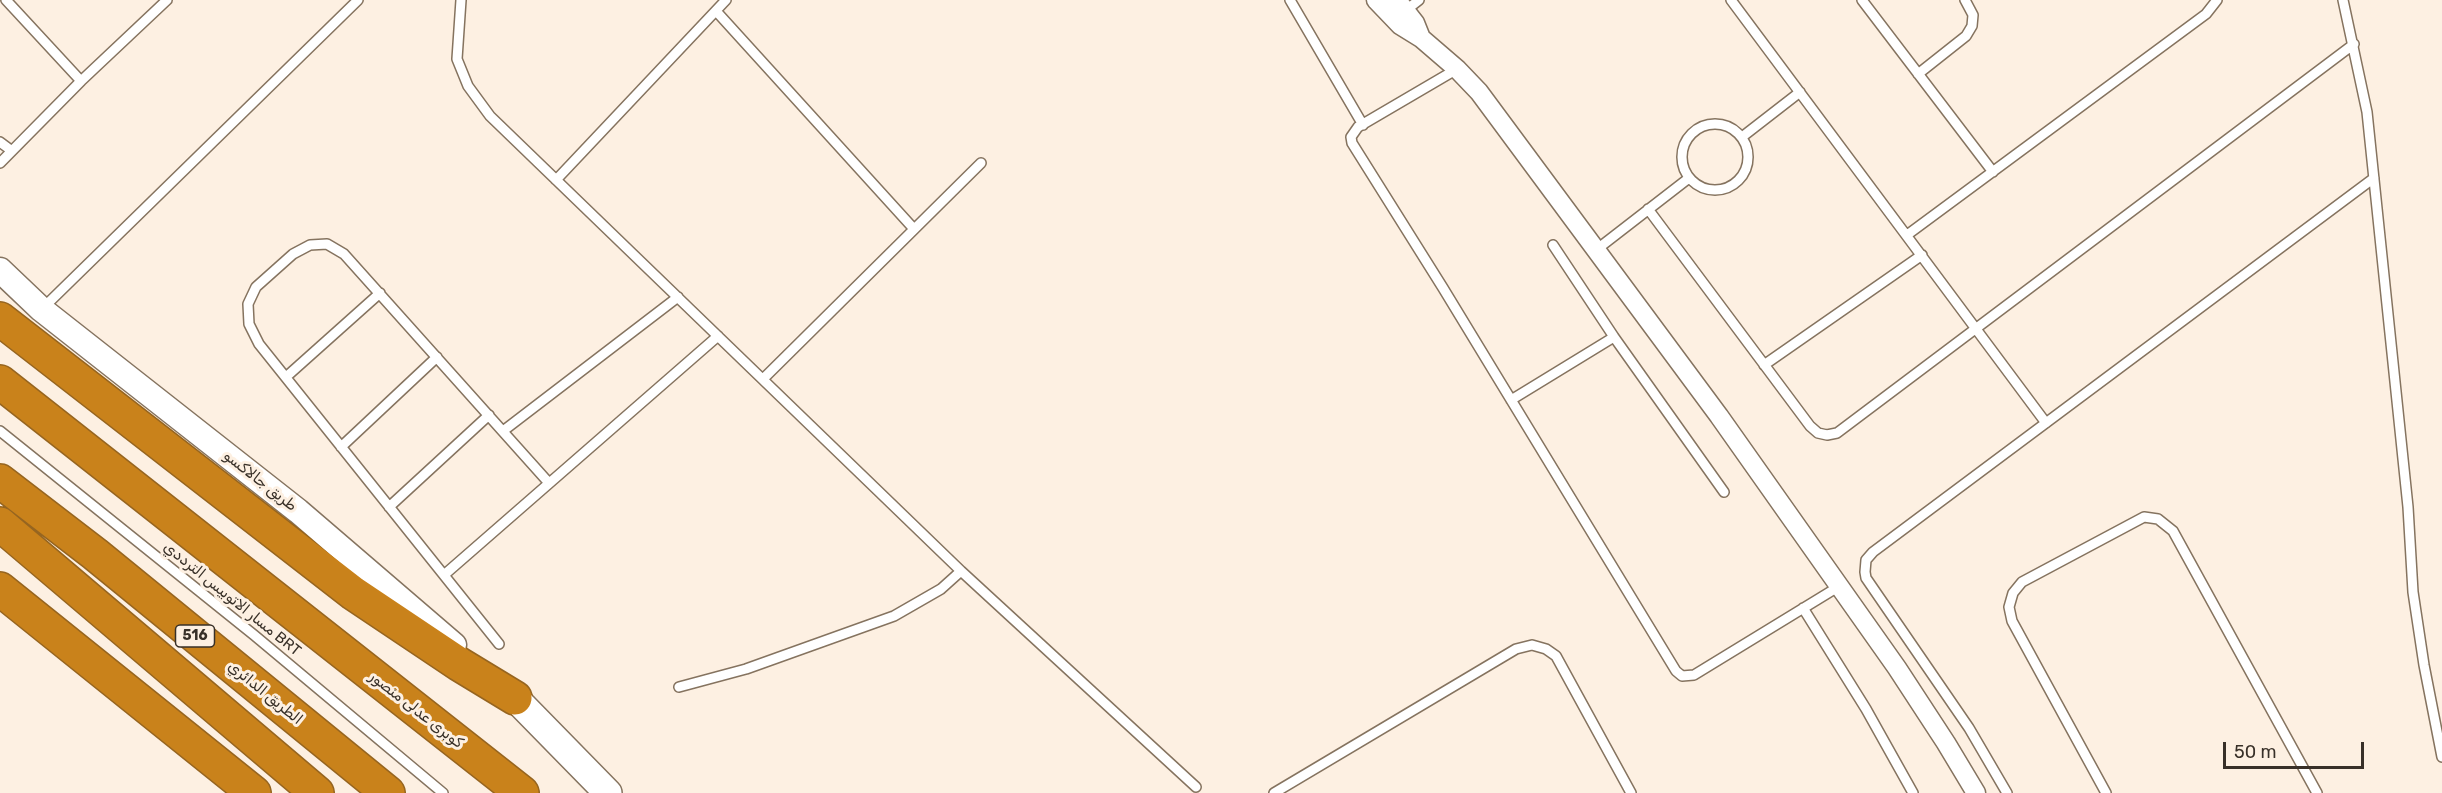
<!DOCTYPE html>
<html>
<head>
<meta charset="utf-8">
<style>
  body { margin:0 }
  #map { position:relative; width:2442px; height:793px; overflow:hidden; background:#fdf0e2; font-family:Rubik,sans-serif }
  canvas { display:block }
  .scale { position:absolute; left:2223px; top:742px; width:141px; height:27px; box-sizing:border-box; border:3px solid #383028; border-top:0; padding-left:8px; font-size:18px; line-height:21px; white-space:nowrap; color:#383028; -webkit-text-stroke:4px #fdf0e2; paint-order:stroke }
</style>
</head>
<body>
<div id="map">
<canvas width="2442" height="793"></canvas>
<div class="scale">50 m</div>
</div>
<script>
const g = document.querySelector('canvas').getContext('2d');
g.lineJoin = 'round';
function shape(rows) {
  const path = new Path2D();
  for (const r of rows) {
    if (r.length === 3) {
      path.moveTo(r[0] + r[2], r[1]);
      path.arc(r[0], r[1], r[2], 0, 2 * Math.PI);
      continue;
    }
    path.moveTo(r[0], r[1]);
    for (let i = 2; i < r.length; i += 2) path.lineTo(r[i], r[i + 1]);
  }
  return path;
}
function strokePath(path, color, width, dash) {
  g.strokeStyle = color;
  g.lineWidth = width;
  g.lineCap = dash ? 'butt' : 'round';
  g.setLineDash(dash || []);
  g.stroke(path);
}
function label(font, color, halo, rows, align = 'center') {
  g.font = font + ' Rubik,"Noto Sans Arabic",sans-serif';
  g.lineWidth = 6;
  g.setLineDash([]);
  g.textBaseline = 'middle';
  g.strokeStyle = halo;
  g.fillStyle = color;
  for (const [text, x, y, turn = 0] of rows) {
    g.save();
    g.translate(x, y);
    g.rotate((+turn || 0) * Math.PI / 180);
    g.textAlign = isNaN(turn) ? turn : align;
    if (halo) g.strokeText(text, 0, 0);
    g.fillText(text, 0, 0);
    g.restore();
  }
}
const service = shape([
  [6,0,81,81,167,0],
  [461,0,457,59,468,86,490,116,961,571,1196,787],
  [1290,0,1363,125],
  [1731,0,2046,423],
  [1862,0,1993,172],
  [2343,0,2367,112,2408,507,2413,592,2424,665,2442,757],
  [716,11,914,229],
  [1405,11,1419,0],
  [1457,69,1358,127,1351,137,1352,143,1443,288,1676,671,1682,676,1694,675,1838,587],
  [1918,74,1966,36,1972,26,1973,15,1965,0],
  [1715,157,33],
  [1742,137,1800,92],
  [0,142,12,151],
  [0,163,81,81],
  [556,180,726,0],
  [1648,209,1810,426,1818,433,1827,435,1837,433,2354,44],
  [1907,235,2206,14,2217,0],
  [1553,245,1614,337,1724,492],
  [1596,250,1689,178],
  [42,309,358,0],
  [1764,365,1922,255],
  [286,377,380,293],
  [763,379,981,163],
  [1511,400,1614,337],
  [0,431,254,635,443,793],
  [503,431,678,297],
  [341,447,437,357],
  [389,507,489,415],
  [444,575,718,336],
  [1803,608,1866,709,1913,793],
  [499,644,259,344,249,324,248,304,256,287,293,254,310,245,327,244,344,254,549,483],
  [679,687,746,669,894,616,941,589,961,571],
  [1274,793,1516,649,1532,645,1546,649,1556,656,1631,793],
  [2007,793,1969,728,1866,578,1865,572,1866,560,1873,552,2374,178],
  [2106,793,2012,621,2009,607,2013,593,2022,582,2144,517,2158,519,2173,531,2317,793]
]);
const minor = shape([
  [1376,0,1400,25,1421,38,1457,69,1479,92,1719,416,1897,668,1946,743,1976,793],
  [1397,0,1415,23,1421,38]
]);
const tertiary = shape([
  [0,270,41,309,298,511,454,645]
]);
const secondary = shape([
  [515,698,608,793]
]);
const motorway = shape([
  [0,319,353,593,459,664,515,698],
  [0,382,522,793],
  [0,481,95,554,388,793],
  [0,524,317,793],
  [0,589,254,793]
]);
strokePath(service, '#85735f', 12);
strokePath(minor, '#85735f', 21);
strokePath(tertiary, '#85735f', 27);
strokePath(secondary, '#85735f', 30);
strokePath(motorway, '#966520', 36);
strokePath(service, '#fff', 9);
strokePath(minor, '#fff', 18);
strokePath(tertiary, '#fff', 24);
strokePath(secondary, '#fff', 27);
strokePath(motorway, '#c9821b', 33);
for (const [x, y, w] of [
  [195,636,39]
]) {
  const box = new Path2D();
  box.roundRect(x - w / 2, y - 11, w, 22, 4.5);
  g.fillStyle = '#fdf0e2';
  g.fill(box);
  strokePath(box, '#383028', 1.5);
}
label('bold 14px', '#383028', null, [
  ["516",195,636]
]);
label('15px', '#383028', '#fdf0e2', [
  ["طريق جالاكسو",260,481,38],
  ["مسار الاتوبيس الترددي BRT",232,599,39],
  ["الطريق الدائري",265,693,39],
  ["كوبرى عدلى منصور",416,710,38]
]);
</script>
</body>
</html>
